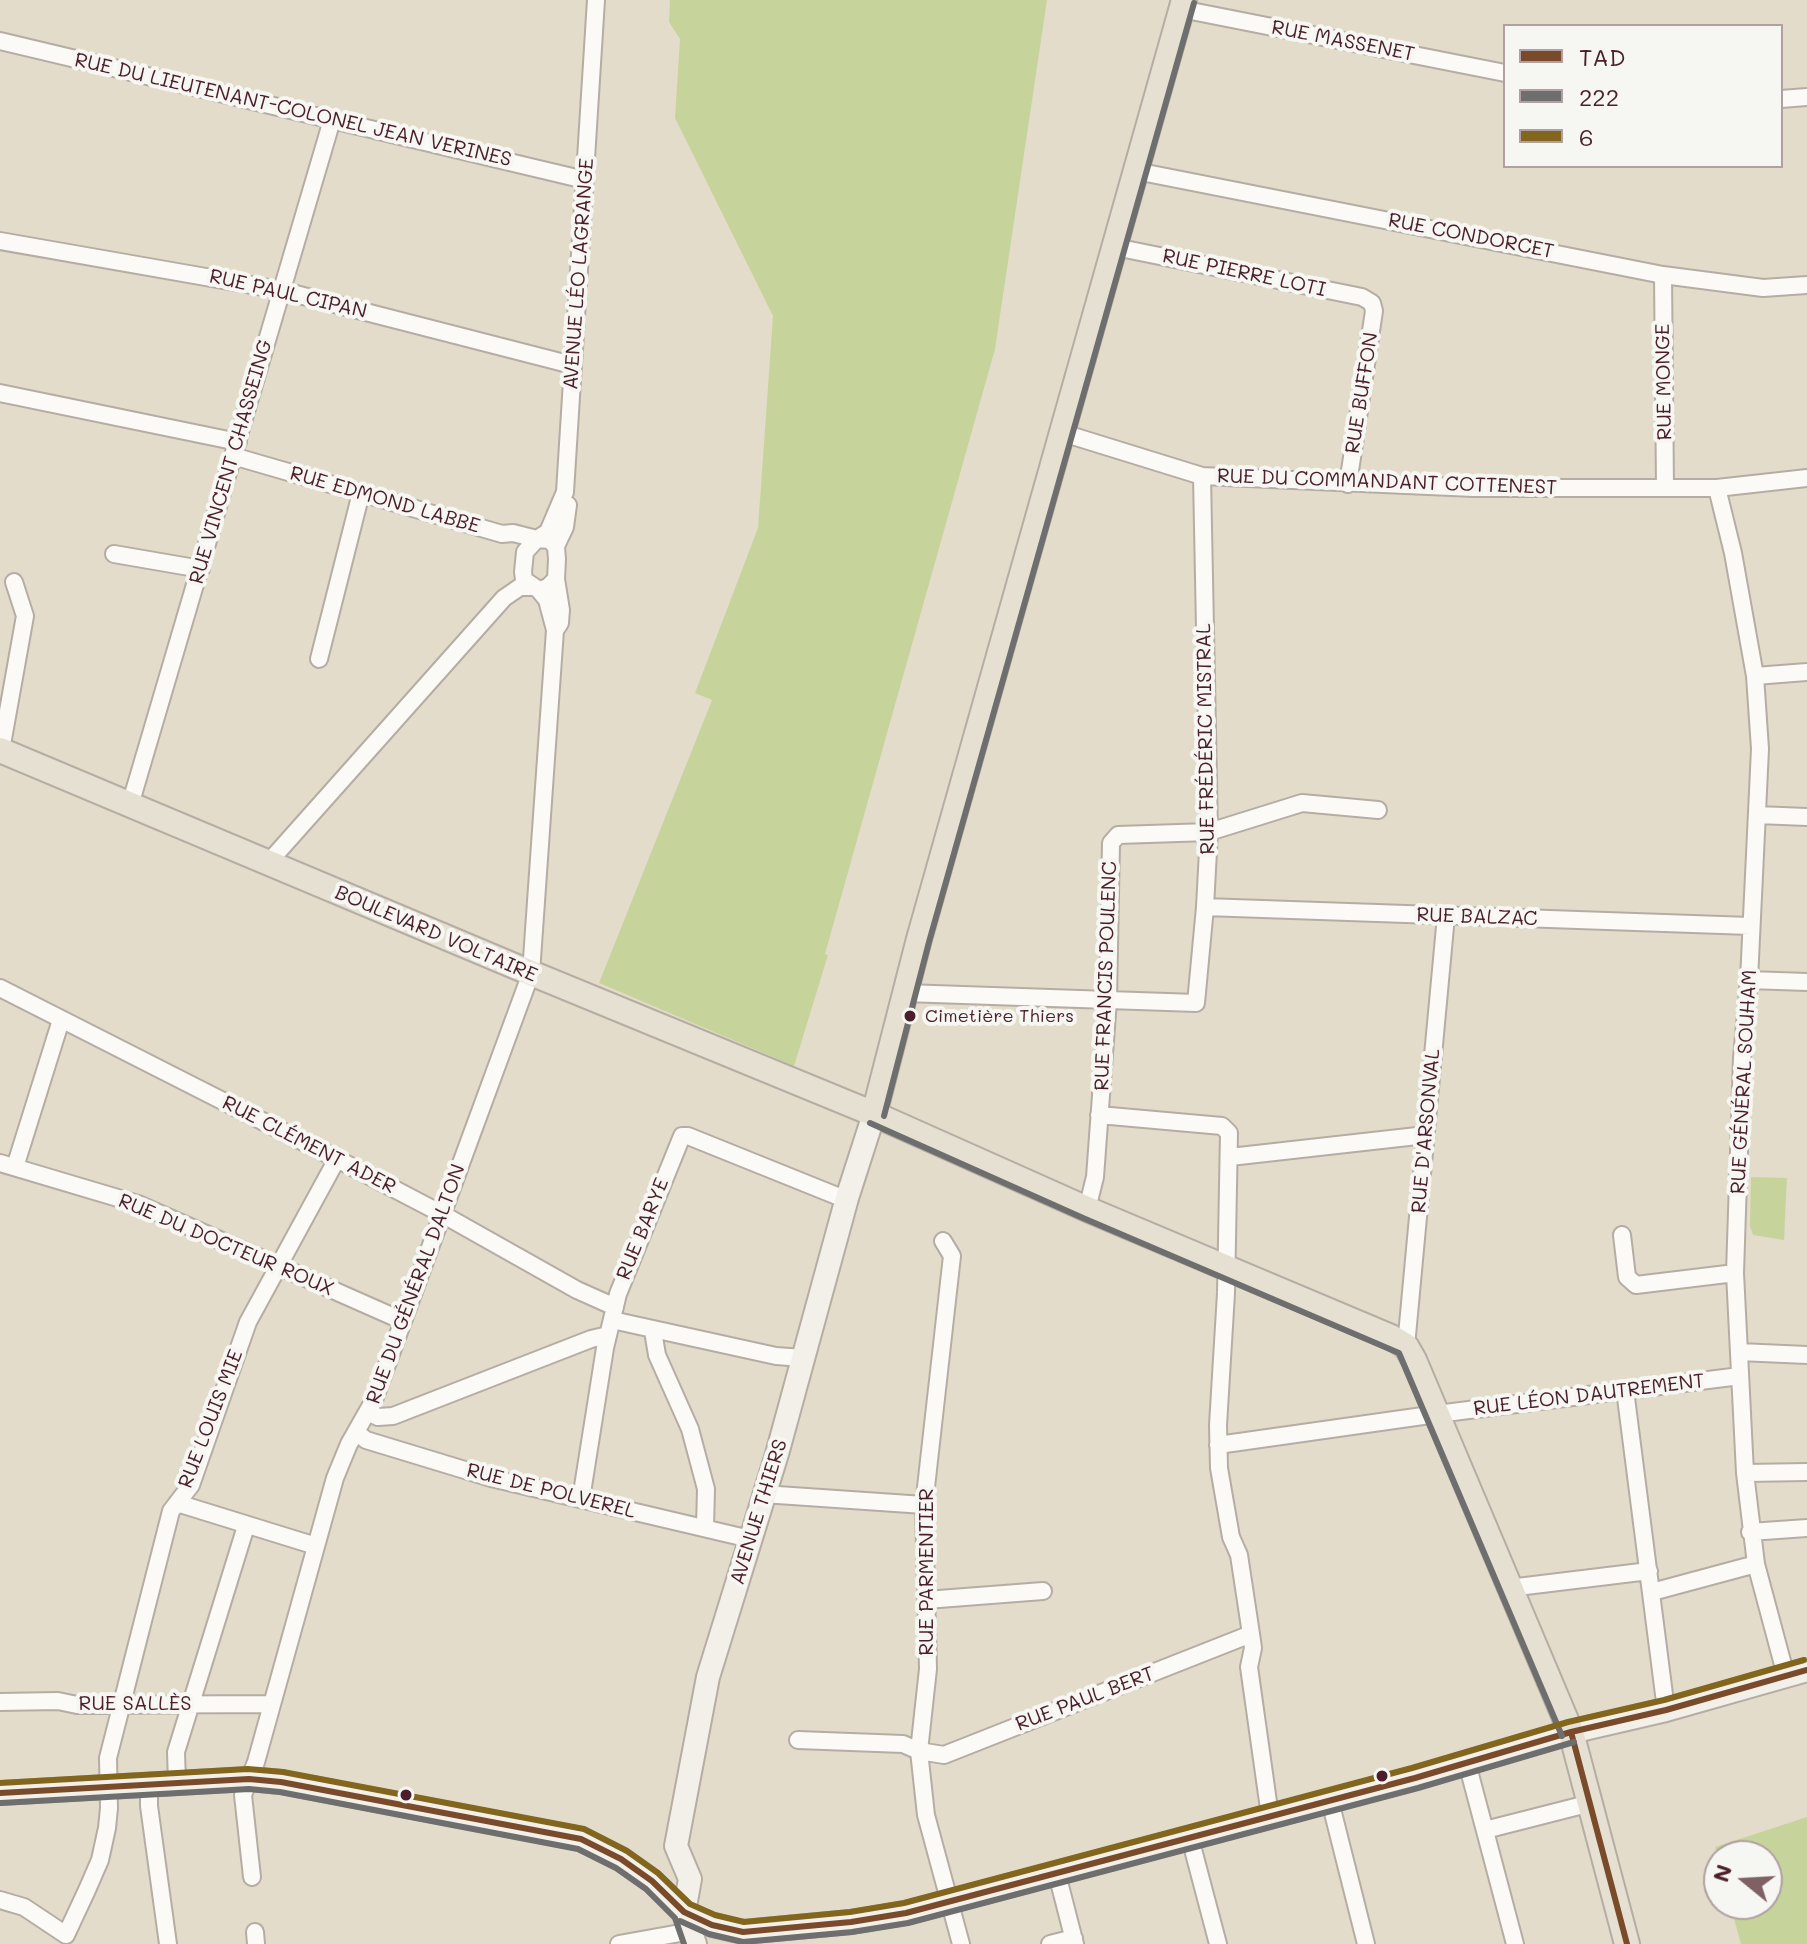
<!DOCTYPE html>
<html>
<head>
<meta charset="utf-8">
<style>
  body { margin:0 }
  #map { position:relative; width:1807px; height:1944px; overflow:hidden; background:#e3dccb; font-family:Mali,sans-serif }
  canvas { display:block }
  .legend { position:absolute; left:1503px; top:24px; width:280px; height:144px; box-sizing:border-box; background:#f6f6f2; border:2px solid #b1a0a2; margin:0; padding:10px 14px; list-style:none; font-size:24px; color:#4a1f2b }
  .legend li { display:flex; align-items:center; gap:16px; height:40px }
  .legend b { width:40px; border:2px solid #b1a0a2 }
  .north { position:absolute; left:1703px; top:1840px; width:80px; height:80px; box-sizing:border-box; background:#f6f6f2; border:2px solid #b1a0a2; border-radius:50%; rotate:288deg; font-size:22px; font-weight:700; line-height:32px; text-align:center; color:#4a1f2b }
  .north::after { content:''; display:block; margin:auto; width:28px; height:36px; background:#806163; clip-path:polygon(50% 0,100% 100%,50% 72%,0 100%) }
</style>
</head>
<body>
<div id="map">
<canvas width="1807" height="1944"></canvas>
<ul class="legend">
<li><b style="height:10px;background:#7a4b2a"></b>TAD</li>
<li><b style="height:10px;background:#6e6e6e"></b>222</li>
<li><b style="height:10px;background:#82661e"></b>6</li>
</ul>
<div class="north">N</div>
</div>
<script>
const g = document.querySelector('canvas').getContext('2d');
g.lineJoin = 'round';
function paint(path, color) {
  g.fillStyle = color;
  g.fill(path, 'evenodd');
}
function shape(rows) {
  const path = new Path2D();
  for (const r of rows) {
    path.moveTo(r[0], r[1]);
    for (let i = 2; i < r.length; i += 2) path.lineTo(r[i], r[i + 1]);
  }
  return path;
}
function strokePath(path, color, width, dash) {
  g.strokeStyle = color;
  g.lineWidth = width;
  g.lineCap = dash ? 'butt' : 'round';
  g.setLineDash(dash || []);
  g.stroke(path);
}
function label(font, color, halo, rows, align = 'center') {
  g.font = font + ' Mali,sans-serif';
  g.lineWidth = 8;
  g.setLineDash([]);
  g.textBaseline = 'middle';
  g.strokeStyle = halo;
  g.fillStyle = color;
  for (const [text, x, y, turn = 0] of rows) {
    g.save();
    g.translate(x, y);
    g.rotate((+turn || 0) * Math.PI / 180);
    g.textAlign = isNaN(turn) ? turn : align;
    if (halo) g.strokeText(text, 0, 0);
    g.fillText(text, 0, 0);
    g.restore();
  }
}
paint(shape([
  [670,0,1047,0,995,349,825,954,828,955,794,1066,599,983,712,700,695,693,758,528,773,316,675,118,680,39,669,22],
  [1751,1177,1787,1178,1784,1240,1753,1235,1750,1226],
  [1807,1817,1807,1944,1741,1944,1730,1904,1767,1904,1767,1856,1719,1856,1719,1862,1715,1847]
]), '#c6d49c');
const minor = shape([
  [1181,9,1505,73],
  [0,41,585,180],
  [1781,99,1807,97],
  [1136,171,1663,275,1763,288,1807,285],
  [0,241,280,290,572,365],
  [1115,247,1362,297,1372,303,1374,311,1348,484],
  [1663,275,1665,488],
  [0,393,238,442],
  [1063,433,1202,476,1474,488,1717,488,1807,478],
  [233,456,502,534,513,533,537,539,548,532,565,492,596,0],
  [1717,488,1733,553,1755,676,1760,749,1749,980,1742,1058,1735,1273,1745,1473,1756,1564,1786,1676],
  [537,539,550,540,556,547,557,559,556,579,548,587,539,590,524,580,523,572,525,552,537,539],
  [556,546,565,527,568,505],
  [114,554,201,569],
  [556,579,561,610,560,623,556,629],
  [319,659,361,493],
  [1755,676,1807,672],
  [1,750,25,616,14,582],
  [130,805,332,120],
  [1757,815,1807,817],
  [268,863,504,598,520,587,533,587],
  [1205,907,1750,926],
  [1749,980,1807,982],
  [0,988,337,1159,442,1214,577,1290,615,1307],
  [905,993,1196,1003,1205,907,1209,832,1202,476],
  [1099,1115,1222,1126,1229,1133,1226,1293,1218,1425,1219,1468,1231,1537,1239,1555,1251,1634,1253,1648,1249,1667,1270,1816],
  [1230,1157,1426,1135],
  [0,1163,138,1204,403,1321],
  [15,1167,61,1020],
  [1087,1209,1095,1177,1108,1000,1111,843,1118,835,1209,832,1302,803,1378,810],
  [1622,1235,1627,1277,1636,1285,1735,1273],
  [943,1241,952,1256,924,1505,928,1669,919,1751,926,1815,961,1944],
  [612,1320,776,1356,803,1358],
  [653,1331,657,1355,690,1429,706,1489,705,1527],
  [1406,1346,1446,916],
  [1739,1352,1807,1355],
  [1625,1390,1666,1710],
  [368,1412,378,1417,393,1416,591,1339,608,1335],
  [356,1432,366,1440,491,1478,750,1539],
  [1218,1445,1437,1414,1740,1376],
  [1745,1473,1807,1472],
  [763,1494,924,1505],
  [581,1499,605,1348,618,1294,682,1136,688,1136,847,1200],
  [177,1503,316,1546],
  [1750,1532,1807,1528],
  [1509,1588,1649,1571],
  [1652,1592,1756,1564],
  [926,1600,1043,1591],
  [0,1702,58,1701,77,1705,270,1704],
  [798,1740,903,1744,919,1751,944,1755,1251,1634],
  [1467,1763,1515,1944],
  [177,1782,176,1752,246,1526],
  [149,1784,149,1806,168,1944],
  [1330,1801,1366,1944],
  [1485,1830,1591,1803],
  [1190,1838,1218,1944],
  [1057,1874,1075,1944],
  [252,1877,243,1795,256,1762,335,1478,349,1444,374,1400,531,973,555,630,547,600,539,590],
  [0,1900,24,1907,66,1935,87,1890,100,1860,107,1828,109,1808,108,1758,171,1511,191,1485,248,1322,337,1159],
  [255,1932,256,1944],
  [619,1944,691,1931],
  [1050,1944,1074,1938]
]);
const secondary = shape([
  [0,1793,249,1779,281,1782,581,1839,621,1859,652,1881,684,1912,695,1944],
  [684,1912,712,1925,743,1932,851,1922,906,1913,1415,1778,1571,1732,1666,1710,1807,1670],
  [684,1912,690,1879,676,1846,708,1677,777,1454,847,1198,874,1114]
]);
const primary = shape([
  [0,750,531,973,874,1114,1087,1209,1391,1337,1406,1346,1414,1360,1571,1732,1627,1944],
  [874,1114,919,939,1184,0]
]);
strokePath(minor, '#b5ada3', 20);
strokePath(secondary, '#b5ada3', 26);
strokePath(primary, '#b5ada3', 28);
strokePath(minor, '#fbfaf7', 16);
strokePath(secondary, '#f2f0e9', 22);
strokePath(primary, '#e6e0d3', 24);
strokePath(shape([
  [1571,1732,1627,1944],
  [0,1793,249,1779,281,1782,581,1839,621,1859,652,1881,684,1912,712,1925,743,1932,851,1922,906,1913,1415,1778,1571,1732,1666,1710,1807,1670]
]), '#7a4b2a', 6);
strokePath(shape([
  [884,1116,929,942,1194,3],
  [870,1123,1083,1218,1399,1353,1562,1736],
  [1,1803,249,1789,280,1792,578,1849,616,1868,646,1889,675,1918,684,1944],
  [680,1921,709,1934,743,1942,852,1932,908,1923,1418,1788,1574,1742]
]), '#6e6e6e', 6);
strokePath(shape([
  [0,1783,248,1769,283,1772,584,1829,627,1851,658,1873,690,1904,715,1915,744,1922,850,1912,904,1903,1412,1768,1568,1722,1664,1700,1804,1660]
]), '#82661e', 6);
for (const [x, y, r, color] of [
  [910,1016,7,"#4a1f2b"],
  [1382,1776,7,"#4a1f2b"],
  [406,1795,7,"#4a1f2b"]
]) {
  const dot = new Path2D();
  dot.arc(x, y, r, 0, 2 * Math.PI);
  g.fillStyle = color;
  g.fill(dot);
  strokePath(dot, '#f6f6f2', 3);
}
label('18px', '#4a1f2b', '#f6f6f2', [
  ["Cimetière Thiers",925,1016]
], 'left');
label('20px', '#4a1f2b', '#f6f6f2', [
  ["RUE MASSENET",1343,41,11],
  ["RUE DU LIEUTENANT-COLONEL JEAN VERINES",293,110,13],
  ["RUE CONDORCET",1471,236,11],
  ["RUE PIERRE LOTI",1244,273,12],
  ["AVENUE LÉO LAGRANGE",579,274,-86],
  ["RUE PAUL CIPAN",288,294,13],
  ["RUE MONGE",1664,382,-91],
  ["RUE BUFFON",1362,393,-81],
  ["RUE VINCENT CHASSEING",231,462,-74],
  ["RUE DU COMMANDANT COTTENEST",1387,482,2],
  ["RUE EDMOND LABBE",385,500,16],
  ["RUE FRÉDÉRIC MISTRAL",1206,739,-91],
  ["RUE BALZAC",1477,917,2],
  ["BOULEVARD VOLTAIRE",436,934,23],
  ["RUE FRANCIS POULENC",1106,976,-88],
  ["RUE GÉNÉRAL SOUHAM",1744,1082,-87],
  ["RUE D'ARSONVAL",1426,1131,-85],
  ["RUE CLÉMENT ADER",309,1145,27],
  ["RUE BARYE",643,1229,-68],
  ["RUE DU DOCTEUR ROUX",226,1245,23],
  ["RUE DU GÉNÉRAL DALTON",416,1284,-70],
  ["RUE LÉON DAUTREMENT",1589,1395,-7],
  ["RUE LOUIS MIE",211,1419,-69],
  ["RUE DE POLVEREL",551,1491,14],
  ["AVENUE THIERS",759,1512,-73],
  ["RUE PARMENTIER",927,1572,-90],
  ["RUE PAUL BERT",1085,1699,-21],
  ["RUE SALLÈS",135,1704]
]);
</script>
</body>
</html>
